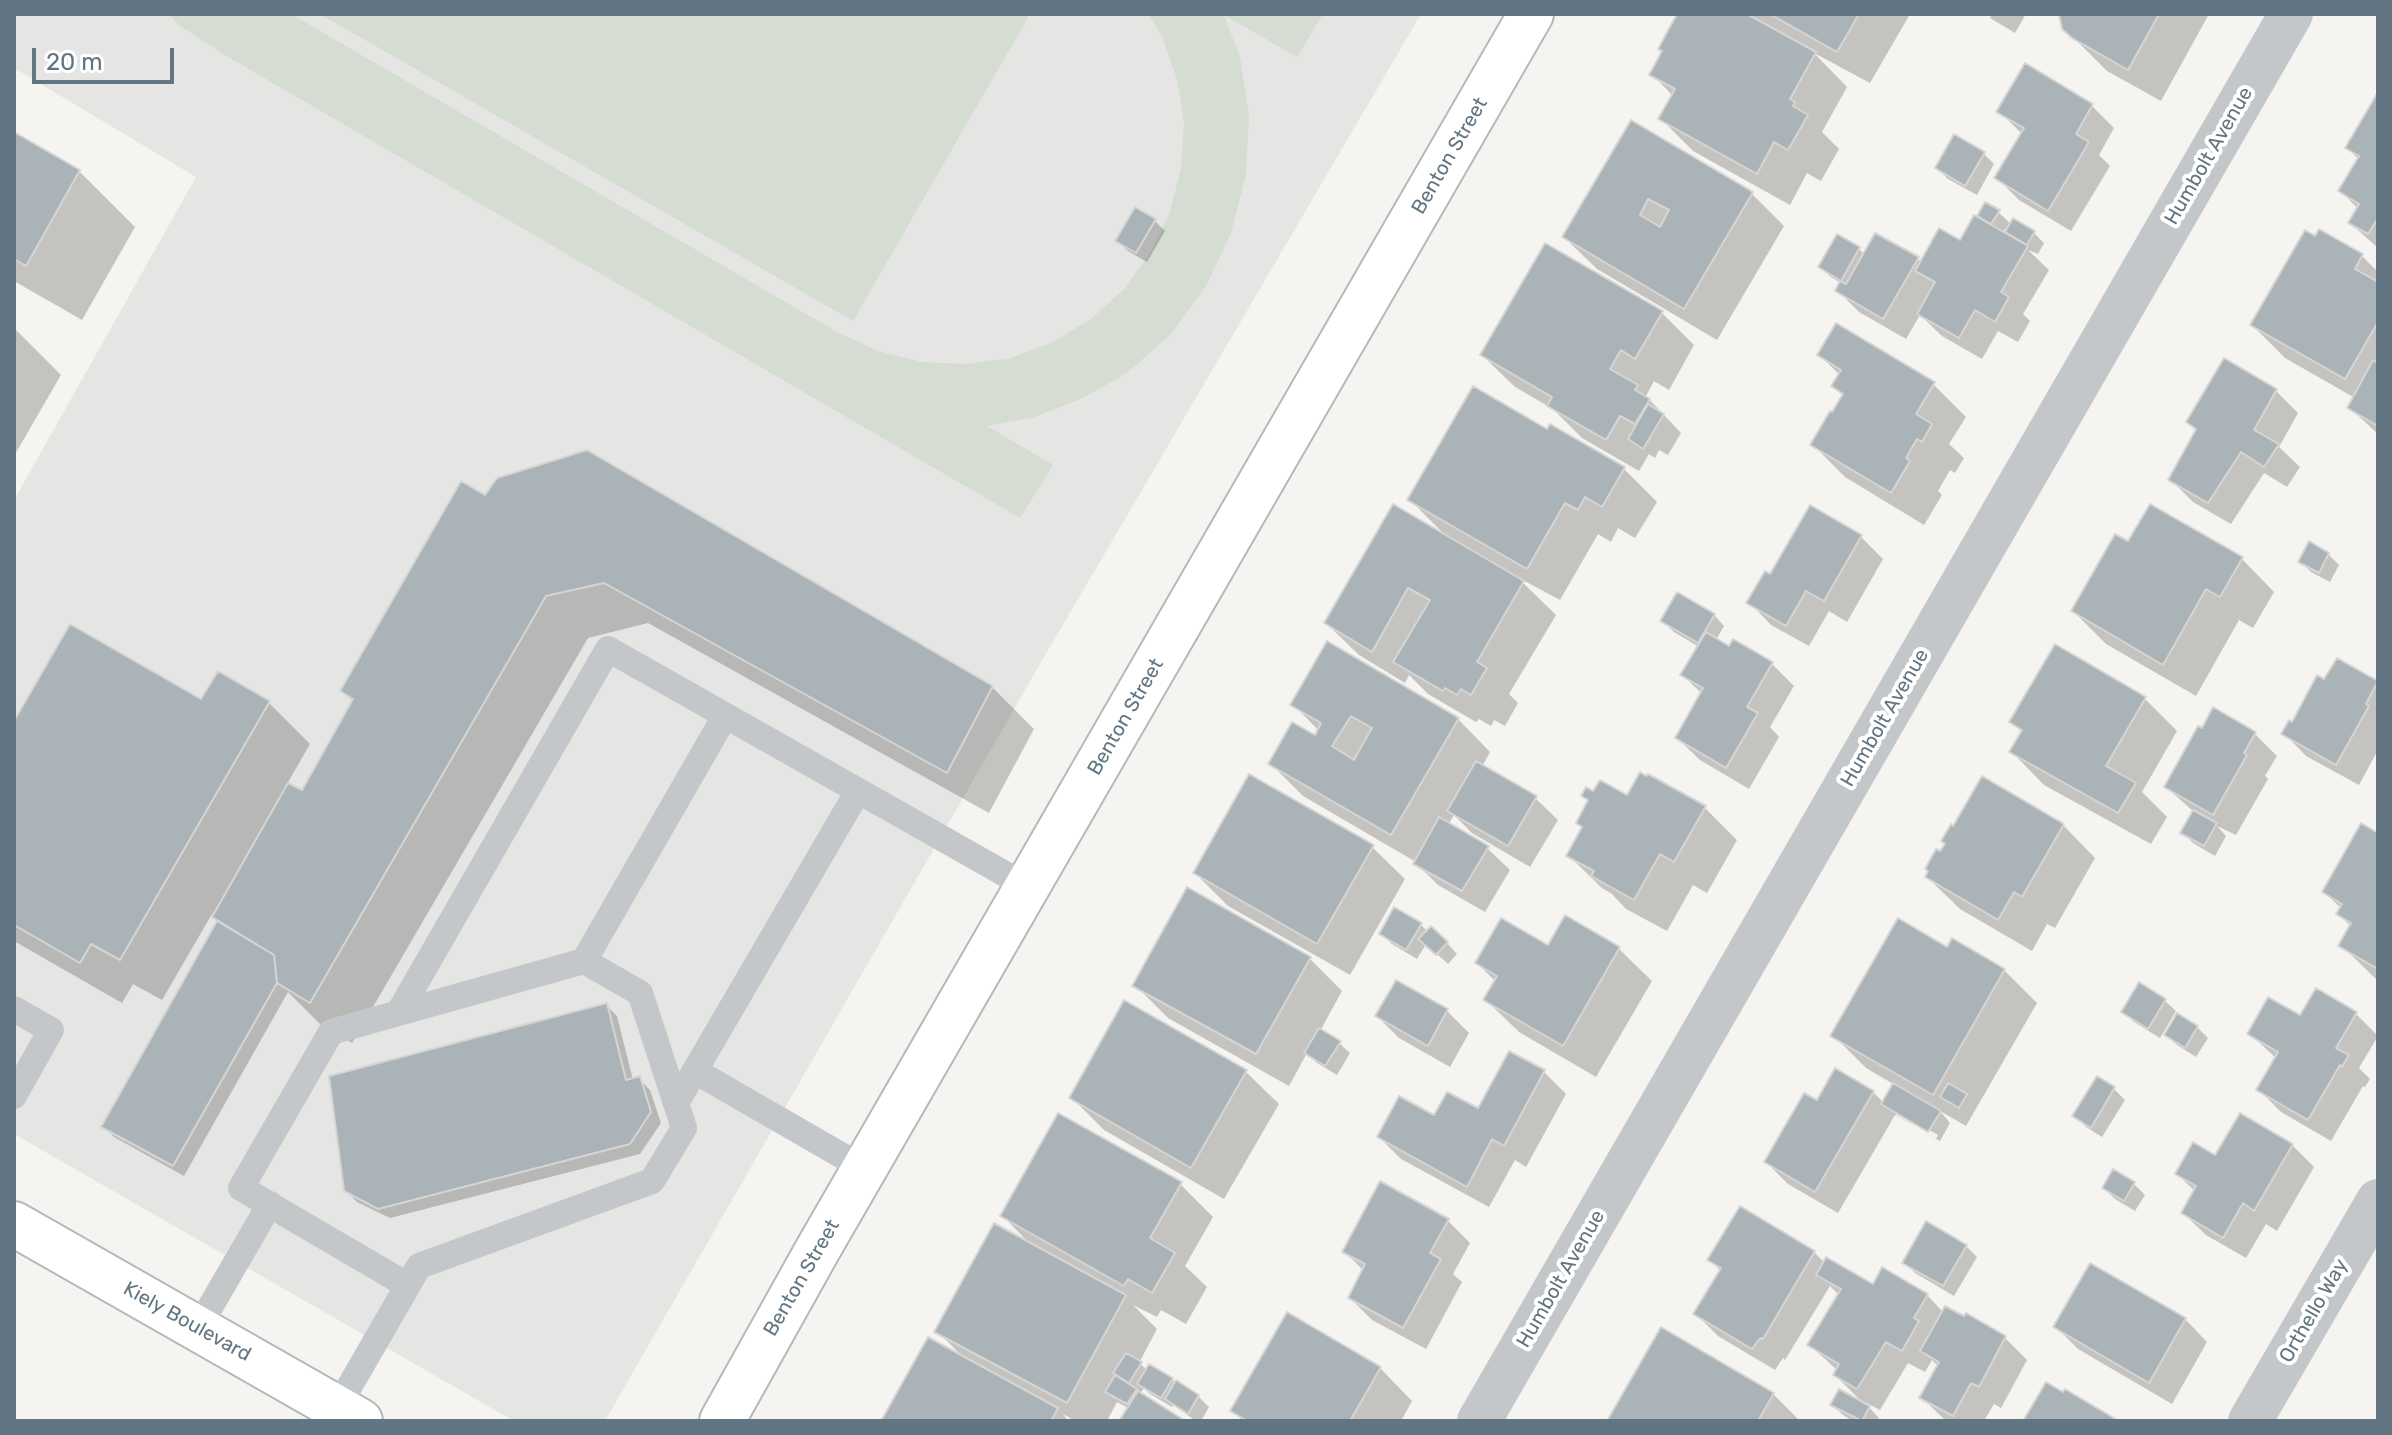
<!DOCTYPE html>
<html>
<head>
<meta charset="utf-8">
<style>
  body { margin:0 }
  #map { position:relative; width:2392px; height:1435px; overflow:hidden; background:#f5f4f0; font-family:Rubik,sans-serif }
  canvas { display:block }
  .frame { position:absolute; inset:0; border:16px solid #617583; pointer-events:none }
  .scale { position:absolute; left:32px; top:48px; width:142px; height:36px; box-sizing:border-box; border:4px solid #617583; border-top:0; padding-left:10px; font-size:24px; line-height:28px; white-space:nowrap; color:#617583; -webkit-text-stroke:6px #fff; paint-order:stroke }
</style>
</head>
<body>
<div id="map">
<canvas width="2392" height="1435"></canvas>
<div class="frame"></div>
<div class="scale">20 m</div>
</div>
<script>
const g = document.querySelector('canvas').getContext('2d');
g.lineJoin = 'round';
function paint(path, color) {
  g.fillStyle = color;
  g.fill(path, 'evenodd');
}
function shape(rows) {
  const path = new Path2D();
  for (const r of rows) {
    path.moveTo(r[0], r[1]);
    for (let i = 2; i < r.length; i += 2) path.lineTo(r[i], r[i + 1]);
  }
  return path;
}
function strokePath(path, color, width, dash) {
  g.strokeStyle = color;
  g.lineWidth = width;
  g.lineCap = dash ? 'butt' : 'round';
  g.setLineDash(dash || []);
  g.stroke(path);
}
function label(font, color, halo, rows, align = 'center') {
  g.font = font + ' Rubik,sans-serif';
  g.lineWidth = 8;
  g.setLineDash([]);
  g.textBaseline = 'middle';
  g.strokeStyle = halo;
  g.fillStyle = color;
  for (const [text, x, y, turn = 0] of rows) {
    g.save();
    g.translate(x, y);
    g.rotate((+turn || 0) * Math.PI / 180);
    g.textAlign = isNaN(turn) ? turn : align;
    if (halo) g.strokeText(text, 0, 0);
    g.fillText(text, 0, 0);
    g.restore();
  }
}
paint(shape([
  [14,14,1421,14,1040,664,605,1421,514,1421,14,1134,14,500,196,177,14,68]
]), '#e5e6e3');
paint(shape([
  [169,14,291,14,837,332,878,351,922,362,966,364,1011,358,1053,342,1091,319,1124,289,1151,252,1170,212,1181,168,1184,123,1177,79,1162,36,1148,14,1323,14,1297,57,1224,15,1240,57,1249,116,1246,175,1231,233,1206,286,1171,334,1127,373,1081,399,1034,417,987,426,1053,465,1020,518,223,54,179,25],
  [320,14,1030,14,853,321]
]), '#d5dcd1');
paint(shape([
  [1680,14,1910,14,1870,83,1814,53,1847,87,1822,132,1839,149,1821,181,1807,173,1790,205,1693,151,1660,118,1673,96,1652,74],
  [1993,14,2026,14,2015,33,1990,18],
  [2061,14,2209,14,2161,101,2107,71,2064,28],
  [2026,66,2092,106,2114,128,2099,155,2110,166,2071,231,2019,200,1997,178,2021,133,1999,111],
  [2378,96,2378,248,2350,223,2358,209,2341,191,2359,160,2347,147],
  [1632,123,1751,193,1784,226,1717,340,1597,269,1564,237],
  [14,134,79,171,135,227,82,320,14,281],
  [1984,154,1994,164,1977,195,1948,179,1937,168],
  [1998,212,2012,225,2034,233,2044,243,2038,254,2028,250,2049,270,2023,314,2030,321,2018,342,1998,331,1982,359,1942,336,1920,315,1906,339,1859,312,1837,290,1841,283,1831,277,1820,267,1859,249,1865,255,1918,259,1922,263,1989,225,1980,216],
  [2005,229,2017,241,2002,234],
  [1154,220,1165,231,1147,262,1128,251,1117,241],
  [2319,232,2362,256,2378,272,2378,434,2350,408,2355,398,2285,358,2252,325],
  [1662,313,1694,345,1669,390,1654,381,1646,396,1681,433,1668,455,1659,450,1655,458,1649,454,1639,471,1582,438,1553,409,1515,387,1482,355],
  [14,328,61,375,14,456],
  [1819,355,1933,384,1966,417,1949,444,1964,458,1955,473,1950,470,1938,491,1942,495,1924,525,1845,477,1812,444,1844,397,1833,386,1840,375],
  [2224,360,2276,391,2298,413,2279,447,2300,467,2287,487,2264,473,2231,524,2193,502,2171,480,2197,431,2188,422],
  [1550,426,1624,469,1657,502,1635,538,1618,528,1611,542,1598,534,1560,600,1517,577,1556,615,1509,694,1518,703,1505,726,1494,720,1491,726,1479,719,1476,722,1428,694,1409,675,1405,683,1359,655,1326,623,1445,535,1409,499,1547,431],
  [486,497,992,687,1034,729,989,813,648,623,588,638,352,1043,321,1025,288,992,184,1176,114,1137,104,1126,219,922,212,914,162,1000,133,984,122,1003,14,941,14,725,202,702,268,702,310,744,287,784,303,793,354,702,342,691],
  [1861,537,1883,559,1847,622,1829,611,1809,646,1771,625,1749,602,1771,577],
  [2129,544,2242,559,2274,592,2253,628,2239,620,2196,696,2106,644,2073,611],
  [2328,554,2339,565,2330,582,2311,572,2300,561],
  [1714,615,1724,626,1716,640,1730,648,1772,664,1794,686,1770,727,1779,737,1749,789,1700,760,1677,738,1702,694,1683,675,1699,647,1674,632,1663,621],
  [2325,682,2378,684,2378,750,2359,785,2306,756,2284,733],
  [2145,699,2177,731,2142,792,2167,817,2151,844,2044,785,2012,752,2023,733,2011,722],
  [1293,704,1458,719,1490,752,1482,767,1535,798,1558,820,1530,867,1472,833,1454,815,1448,825,1487,848,1510,870,1485,912,1438,885,1416,863,1416,862,1303,796,1270,763,1315,737,1319,731],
  [2255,734,2277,756,2265,776,2268,779,2236,835,2217,826,2226,836,2215,856,2193,843,2182,832,2194,812,2166,787],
  [1594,794,1704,807,1737,840,1707,893,1693,885,1667,931,1626,909,1612,894,1602,888,1569,856,1584,828,1589,802,1584,796],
  [2063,825,2095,858,2055,928,2047,924,2032,951,1960,909,1927,877],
  [2378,835,2378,981,2341,945,2351,927,2339,914,2342,909,2324,892],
  [1372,847,1405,879,1350,975,1228,906,1195,873],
  [1566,918,1619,949,1652,981,1596,1077,1519,1032,1486,1000,1496,982,1477,963,1549,948],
  [1420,924,1428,932,1447,943,1457,954,1448,964,1426,944,1417,959,1392,944,1381,933],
  [1953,941,2004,970,2037,1003,1966,1126,1940,1111,1950,1123,1940,1141,1895,1115,1838,1213,1788,1184,1766,1162,1818,1103,1873,1092,1884,1103,1895,1085,1866,1068,1833,1035,1948,950],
  [1896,1111,1938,1135,1936,1139,1896,1115],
  [1310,959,1342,991,1320,1031,1339,1043,1350,1053,1337,1075,1317,1063,1307,1053,1289,1086,1168,1018,1135,985],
  [2139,985,2165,1001,2176,1011,2160,1038,2134,1022,2123,1012],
  [1125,1002,1246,1072,1279,1104,1224,1199,1104,1130,1071,1097],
  [606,1005,617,1016,633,1080,639,1079,650,1090,661,1123,640,1154,390,1218,357,1202,346,1190],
  [1447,1011,1469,1033,1450,1067,1399,1038,1377,1016],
  [2356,1014,2378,1036,2359,1068,2370,1079,2365,1087,2363,1086,2331,1141,2281,1112,2259,1090,2277,1059,2250,1034,2301,1018],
  [2197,1027,2208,1038,2196,1057,2177,1045,2166,1034],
  [1544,1072,1566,1094,1526,1167,1515,1160,1489,1207,1401,1159,1379,1137,1435,1118,1479,1111],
  [2097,1079,2114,1089,2125,1100,2102,1137,2086,1127,2075,1116],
  [2292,1145,2314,1167,2277,1231,2266,1224,2246,1258,2206,1235,2183,1213,2196,1192,2177,1174,2215,1158],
  [2113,1172,2134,1184,2145,1195,2135,1211,2115,1199,2104,1188],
  [1180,1184,1213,1217,1185,1266,1207,1287,1186,1324,1161,1310,1157,1317,1133,1305,1157,1329,1139,1363,1147,1370,1171,1379,1198,1396,1209,1407,1201,1421,1196,1421,1173,1405,1172,1407,1150,1394,1144,1388,1140,1394,1182,1421,1122,1421,1130,1409,1117,1402,1107,1421,1075,1421,1063,1414,1068,1421,884,1421,963,1357,937,1331,1030,1244,1003,1216],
  [1448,1221,1470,1243,1453,1274,1462,1282,1426,1349,1372,1320,1350,1298,1364,1271,1344,1251],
  [1966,1246,1977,1257,1954,1296,1915,1273,1905,1262],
  [1814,1252,1825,1263,1874,1286,1927,1295,1944,1313,2005,1338,2027,1360,2001,1408,1994,1404,1984,1421,1944,1419,1921,1397,1938,1366,1932,1360,1925,1372,1908,1363,1880,1410,1863,1401,1879,1418,1878,1421,1853,1421,1843,1415,1833,1405,1864,1404,1835,1375,1838,1371,1810,1345,1839,1295,1830,1286,1785,1360,1783,1358,1775,1370,1718,1336,1696,1314,1721,1271,1710,1260],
  [2185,1319,2207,1342,2172,1404,2078,1349,2056,1327],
  [1380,1368,1412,1401,1401,1421,1243,1421,1232,1410],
  [1773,1394,1800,1421,1609,1421]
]), '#0003');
const building = shape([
  [1677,14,1747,14,1816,52,1790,99,1795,102,1793,106,1808,115,1788,150,1774,142,1757,174,1658,119,1675,89,1649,75,1662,51,1658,49,1677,14],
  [1770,14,1859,14,1837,52,1770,14],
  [2059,14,2159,14,2128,70,2072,38,2062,29,2059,14],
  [2025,63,2093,104,2076,134,2089,142,2048,211,1994,178,2024,128,1996,112,2025,63],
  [2378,92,2378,218,2368,234,2348,223,2359,204,2338,191,2359,156,2345,148,2378,92],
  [1631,120,1753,192,1684,309,1562,237,1631,120],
  [1648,199,1669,210,1660,227,1640,215,1648,199],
  [14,132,80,170,26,266,14,259,14,132],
  [1954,134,1985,152,1965,186,1935,168,1954,134],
  [1985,202,2000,210,1991,224,1977,216,1985,202],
  [1135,207,1156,219,1136,253,1115,241,1135,207],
  [1974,215,2028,246,2001,292,2009,297,1995,322,1975,310,1959,338,1917,314,1935,282,1915,271,1939,228,1960,240,1974,215],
  [2013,218,2035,231,2027,245,2005,232,2013,218],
  [2319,229,2363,254,2355,269,2378,282,2378,322,2345,379,2250,325,2305,230,2315,236,2319,229],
  [1875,233,1919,257,1883,319,1835,291,1840,281,1846,284,1875,233],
  [1837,234,1860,247,1841,281,1818,267,1837,234],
  [1545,243,1663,311,1635,359,1621,350,1610,369,1638,385,1635,390,1650,399,1635,424,1620,416,1606,440,1547,406,1552,397,1480,355,1545,243],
  [1836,323,1935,382,1916,414,1932,424,1922,442,1917,439,1906,458,1910,461,1891,493,1810,445,1830,411,1832,412,1843,394,1831,386,1841,370,1817,355,1836,323],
  [2224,358,2277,389,2254,430,2279,444,2264,467,2241,452,2208,503,2168,480,2196,429,2186,422,2224,358],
  [2373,360,2378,363,2378,426,2347,408,2373,360],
  [1473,386,1547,429,1550,424,1625,467,1602,507,1585,497,1578,510,1565,503,1527,569,1407,500,1473,386],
  [1648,404,1664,414,1643,449,1628,439,1648,404],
  [587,450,993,686,947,773,604,583,546,596,310,1003,277,983,274,955,212,917,288,783,302,790,353,699,340,691,461,481,485,495,497,478,587,450],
  [1393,504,1524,581,1477,662,1487,668,1471,695,1461,689,1457,695,1445,688,1443,691,1393,662,1430,600,1408,588,1372,652,1324,623,1393,504],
  [2150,504,2243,557,2220,597,2206,589,2163,665,2071,611,2115,534,2128,541,2150,504],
  [1810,505,1862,535,1824,601,1806,591,1786,626,1746,603,1765,571,1770,574,1810,505],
  [2309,541,2329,553,2319,573,2298,562,2309,541],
  [1677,592,1715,614,1698,643,1660,621,1677,592],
  [70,624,201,699,218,671,270,701,120,960,91,944,80,963,14,925,14,721,70,624],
  [1706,632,1729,646,1733,639,1773,662,1747,707,1758,713,1726,768,1675,738,1703,688,1680,675,1706,632],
  [1327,641,1459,718,1391,835,1268,764,1292,722,1315,735,1321,723,1290,705,1327,641],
  [1351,716,1372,728,1354,760,1332,746,1351,716],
  [2055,644,2146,697,2106,766,2136,783,2118,813,2009,752,2022,730,2009,722,2055,644],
  [2337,658,2378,681,2366,704,2369,706,2336,765,2281,734,2289,720,2292,722,2317,675,2324,679,2337,658],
  [2213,707,2256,732,2244,753,2247,755,2213,815,2164,787,2198,726,2202,728,2213,707],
  [1476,761,1537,796,1508,846,1447,811,1476,761],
  [1640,772,1646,776,1648,774,1706,806,1674,862,1660,854,1634,900,1591,876,1594,871,1566,856,1582,827,1576,823,1588,800,1581,796,1586,787,1593,791,1600,780,1627,795,1640,772],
  [1249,774,1374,845,1317,944,1193,873,1249,774],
  [1982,776,2064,824,2022,897,2014,892,1998,920,1925,877,1928,871,1925,869,1936,849,1940,851,1945,844,1941,841,1951,824,1953,826,1982,776],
  [2193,810,2217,823,2204,846,2180,833,2193,810],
  [1439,817,1489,846,1462,891,1413,864,1439,817],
  [2361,823,2378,833,2378,969,2338,946,2351,923,2336,914,2342,904,2322,892,2361,823],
  [1187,887,1311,957,1256,1054,1132,986,1187,887],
  [1394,907,1422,923,1406,950,1379,934,1394,907],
  [1565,915,1620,947,1563,1046,1483,1000,1497,976,1475,963,1501,918,1548,945,1565,915],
  [1898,918,1947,947,1952,938,2005,969,1933,1095,1830,1036,1898,918],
  [217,921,274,955,277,983,173,1166,101,1127,217,921],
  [1431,926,1448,942,1436,955,1418,939,1431,926],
  [1396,980,1448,1009,1428,1046,1375,1016,1396,980],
  [2139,982,2166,999,2148,1029,2121,1012,2139,982],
  [2316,988,2357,1012,2336,1048,2349,1055,2342,1067,2340,1065,2308,1120,2256,1090,2278,1052,2247,1034,2268,997,2300,1015,2316,988],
  [1124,1000,1247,1070,1191,1168,1069,1098,1124,1000],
  [607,1003,626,1080,640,1076,651,1112,630,1144,378,1209,344,1191,329,1076,607,1003],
  [2177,1013,2198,1026,2185,1048,2164,1035,2177,1013],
  [1319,1028,1341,1041,1325,1066,1304,1053,1319,1028],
  [1509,1051,1545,1070,1504,1146,1492,1139,1467,1187,1377,1137,1399,1096,1434,1115,1447,1092,1478,1108,1509,1051],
  [1835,1068,1874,1091,1815,1192,1764,1162,1804,1093,1817,1100,1835,1068],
  [2097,1076,2115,1087,2091,1128,2072,1116,2097,1076],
  [1893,1083,1941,1111,1928,1132,1881,1104,1893,1083],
  [1948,1083,1967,1094,1959,1108,1940,1097,1948,1083],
  [1058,1113,1182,1182,1150,1238,1175,1253,1152,1293,1128,1279,1124,1286,1000,1216,1058,1113],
  [2240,1113,2293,1144,2254,1211,2243,1203,2223,1238,2181,1213,2196,1186,2175,1174,2193,1142,2215,1155,2240,1113],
  [2113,1169,2135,1182,2124,1201,2102,1188,2113,1169],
  [1380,1181,1449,1219,1430,1253,1441,1259,1403,1328,1348,1298,1365,1264,1342,1252,1380,1181],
  [1740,1206,1815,1251,1763,1339,1760,1338,1752,1349,1693,1314,1721,1268,1707,1260,1740,1206],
  [1926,1221,1967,1245,1943,1286,1902,1263,1926,1221],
  [994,1223,1126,1295,1067,1403,934,1332,994,1223],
  [1826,1257,1873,1284,1882,1267,1928,1294,1914,1318,1919,1321,1902,1351,1886,1342,1857,1389,1833,1375,1839,1364,1807,1345,1841,1289,1816,1275,1826,1257],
  [2090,1263,2186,1318,2149,1383,2053,1327,2090,1263],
  [1945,1306,1964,1316,1966,1313,2006,1336,1979,1387,1971,1383,1953,1416,1919,1398,1939,1362,1920,1351,1945,1306],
  [1287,1312,1381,1367,1350,1421,1248,1421,1230,1411,1287,1312],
  [1661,1327,1774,1393,1758,1421,1607,1421,1661,1327],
  [928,1337,1058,1408,1051,1421,881,1421,928,1337],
  [1126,1353,1142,1362,1129,1383,1113,1373,1126,1353],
  [1149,1364,1173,1378,1161,1398,1137,1384,1149,1364],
  [1115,1375,1137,1389,1127,1404,1105,1392,1115,1375],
  [1176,1380,1199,1395,1188,1414,1165,1399,1176,1380],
  [2046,1382,2063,1392,2065,1389,2119,1421,2023,1421,2046,1382],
  [1839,1389,1870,1406,1862,1421,1830,1405,1839,1389],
  [1138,1391,1184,1420,1184,1421,1119,1421,1138,1391]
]);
paint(building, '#aab3b8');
strokePath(building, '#d6d5d3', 2);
const secondary = shape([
  [14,1224,360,1421],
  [722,1421,818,1249,1531,14]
]);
strokePath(secondary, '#b3b9bd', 48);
strokePath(shape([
  [584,961,725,716],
  [14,1009,51,1030,14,1096],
  [399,1012,608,649,1028,887],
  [695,1071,865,1169],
  [676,1103,858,791],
  [198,1328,270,1204],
  [337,1408,419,1266,652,1181,684,1128,640,993,584,961,331,1032,241,1188,407,1285]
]), '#c3c7ca', 26);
strokePath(shape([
  [1479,1421,2291,14],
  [2250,1421,2378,1201]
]), '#c3c7ca', 44);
strokePath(secondary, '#fff', 44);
label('20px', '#617583', '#fff', [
  ["Benton Street",1450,156,-60],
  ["Humbolt Avenue",2209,156,-60],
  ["Benton Street",1126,717,-60],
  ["Humbolt Avenue",1885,718,-60],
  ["Benton Street",802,1278,-60],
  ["Humbolt Avenue",1561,1279,-60],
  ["Orthello Way",2314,1311,-60],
  ["Kiely Boulevard",187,1322,29]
]);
</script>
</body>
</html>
